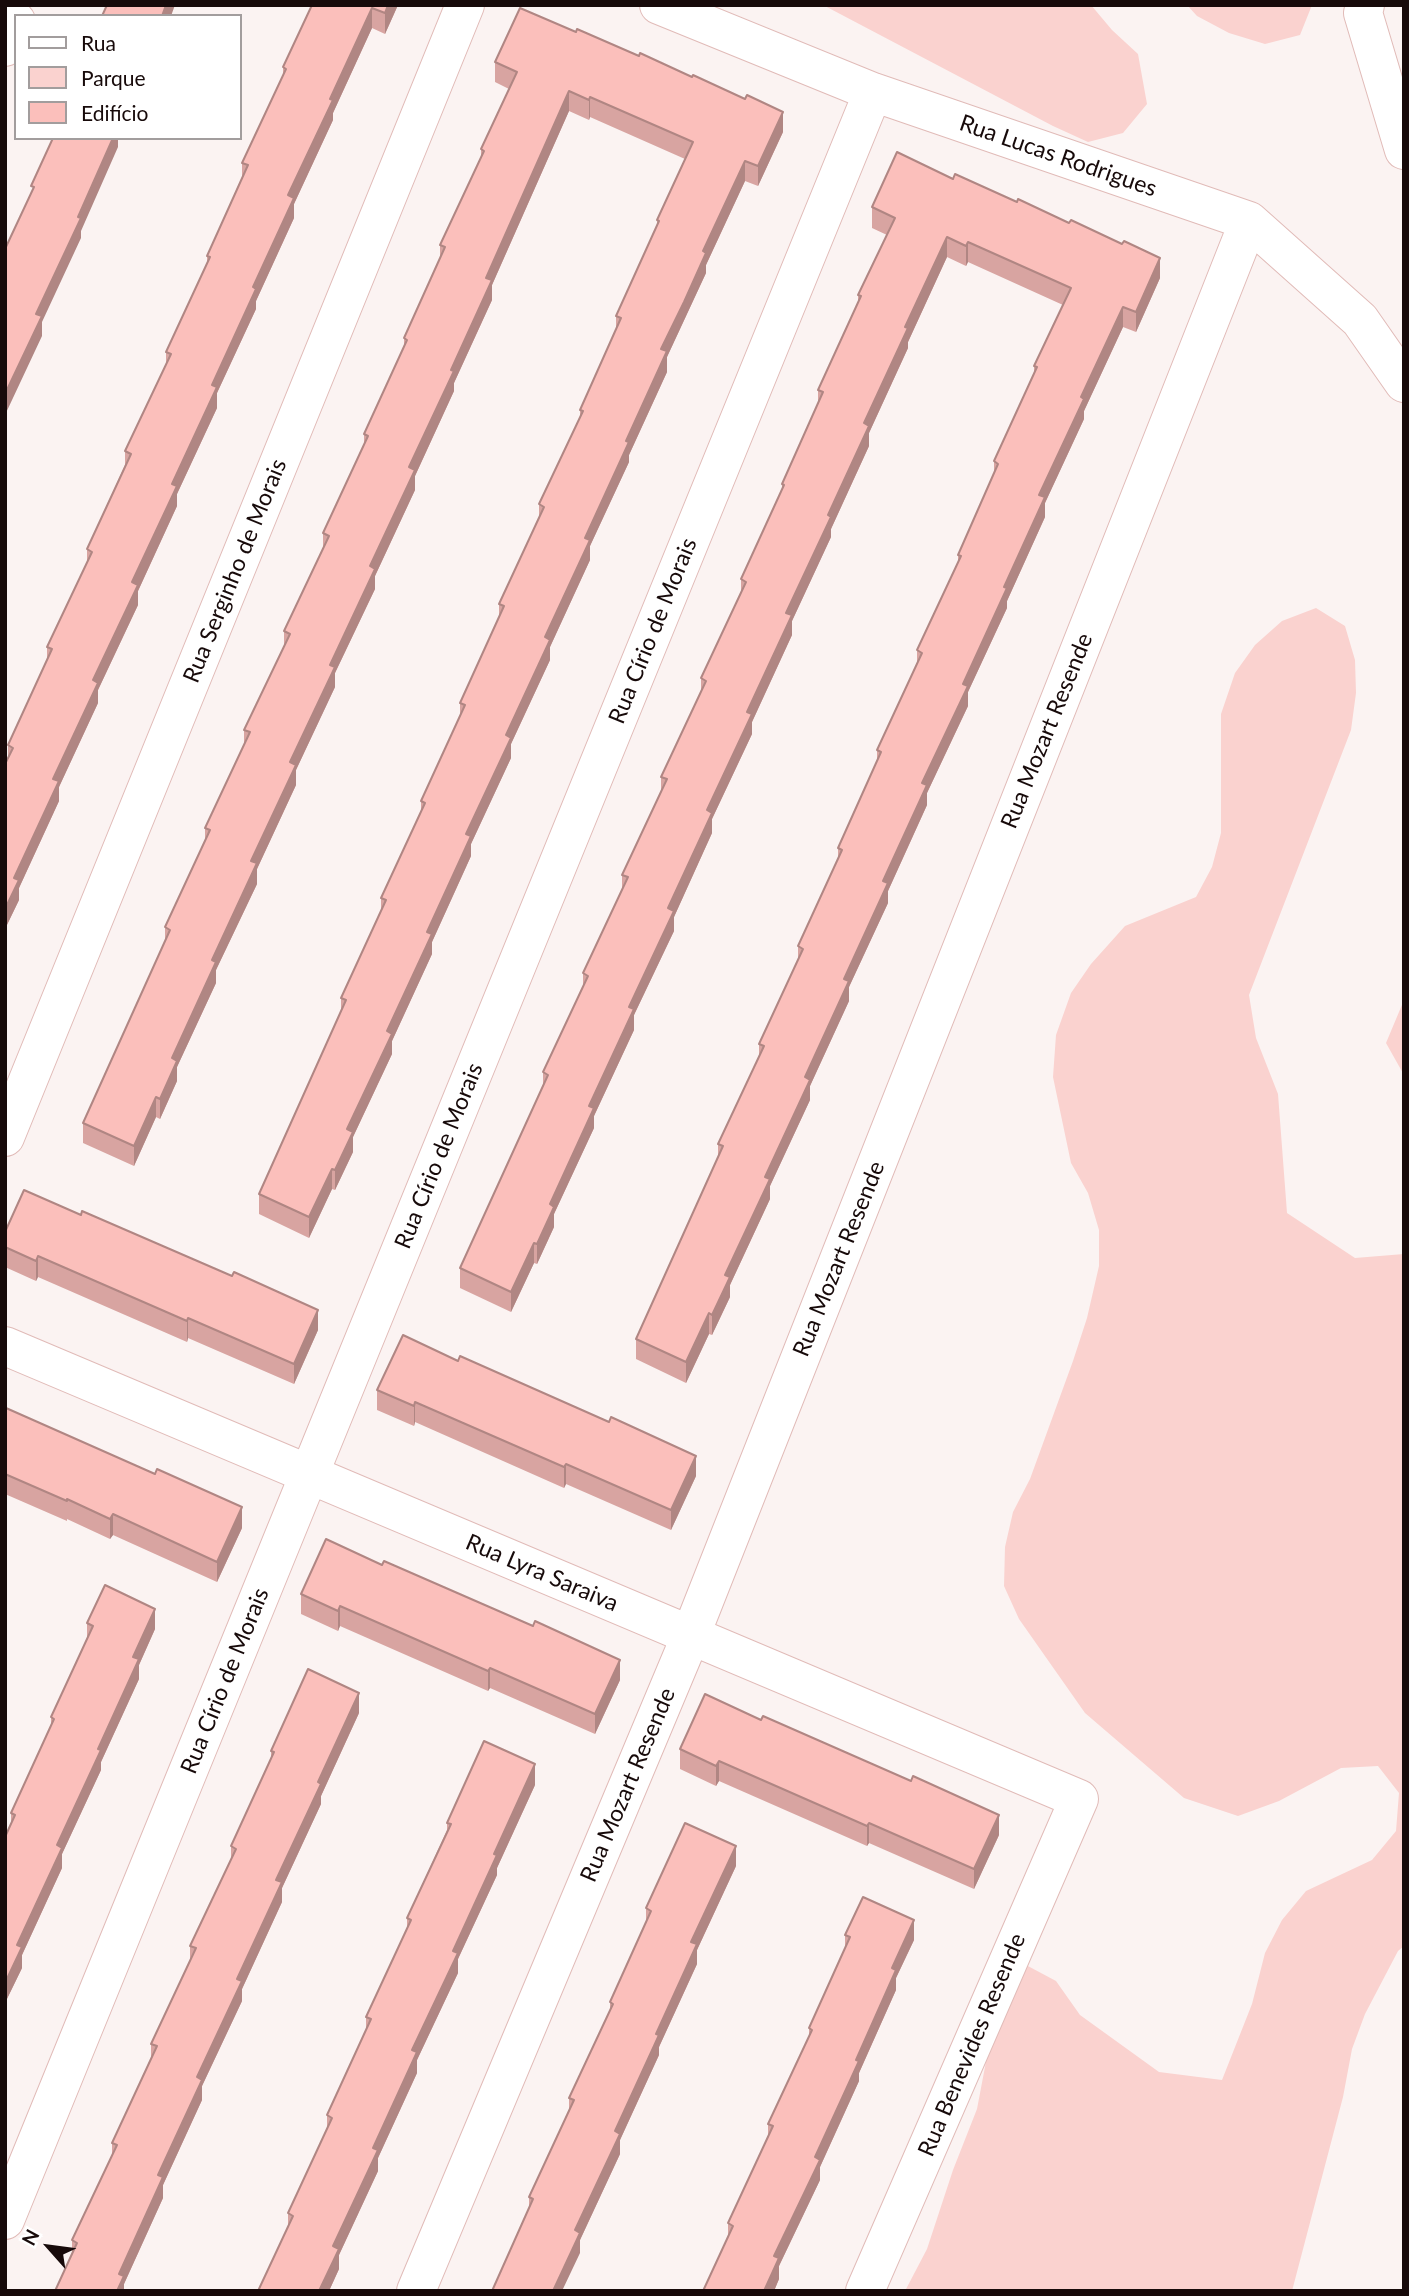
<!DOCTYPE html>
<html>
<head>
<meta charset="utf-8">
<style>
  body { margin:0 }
  #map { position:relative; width:1409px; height:2296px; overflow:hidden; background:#fbf3f2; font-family:Lato,sans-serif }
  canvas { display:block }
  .frame { position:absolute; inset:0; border:7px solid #170a0a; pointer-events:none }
  .legend { position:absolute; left:14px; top:14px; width:228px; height:126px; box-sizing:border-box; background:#fff; border:2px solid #a29d9d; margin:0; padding:9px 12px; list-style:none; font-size:21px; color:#170a0a }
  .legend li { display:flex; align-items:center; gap:14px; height:35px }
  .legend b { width:35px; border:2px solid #a29d9d }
  .north { position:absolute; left:14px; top:2212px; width:70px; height:70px; -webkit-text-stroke:5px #fff; paint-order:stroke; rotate:298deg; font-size:19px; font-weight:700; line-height:28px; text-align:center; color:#170a0a }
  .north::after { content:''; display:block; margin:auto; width:24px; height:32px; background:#170a0a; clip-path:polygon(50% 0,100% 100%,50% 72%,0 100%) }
</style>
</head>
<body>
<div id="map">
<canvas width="1409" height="2296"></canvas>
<div class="frame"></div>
<ul class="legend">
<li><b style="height:9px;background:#fff"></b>Rua</li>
<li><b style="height:19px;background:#fad2cf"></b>Parque</li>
<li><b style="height:19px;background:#fbbfbb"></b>Edifício</li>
</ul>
<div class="north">N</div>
</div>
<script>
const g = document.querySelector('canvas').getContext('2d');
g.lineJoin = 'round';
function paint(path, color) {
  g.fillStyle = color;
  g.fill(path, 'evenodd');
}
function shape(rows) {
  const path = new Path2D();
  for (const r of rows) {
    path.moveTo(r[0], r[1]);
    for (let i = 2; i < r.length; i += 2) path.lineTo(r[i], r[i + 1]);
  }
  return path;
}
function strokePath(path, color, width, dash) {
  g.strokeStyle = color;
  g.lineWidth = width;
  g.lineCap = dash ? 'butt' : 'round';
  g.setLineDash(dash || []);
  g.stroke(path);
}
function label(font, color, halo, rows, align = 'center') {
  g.font = font + ' Lato,sans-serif';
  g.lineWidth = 7;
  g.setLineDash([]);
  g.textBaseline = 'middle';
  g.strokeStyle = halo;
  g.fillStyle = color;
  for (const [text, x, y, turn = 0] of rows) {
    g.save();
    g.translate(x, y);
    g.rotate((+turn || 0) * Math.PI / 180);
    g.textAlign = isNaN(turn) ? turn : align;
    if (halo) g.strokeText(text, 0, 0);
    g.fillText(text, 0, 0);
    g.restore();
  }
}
paint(shape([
  [823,5,1091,5,1112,30,1138,54,1147,104,1123,133,1088,142,1053,126],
  [1187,5,1312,5,1300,35,1265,44,1229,33,1197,16],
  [1316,608,1345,626,1355,660,1356,693,1351,730,1249,995,1256,1038,1278,1094,1287,1213,1355,1258,1404,1254,1404,1946,1398,1951,1365,2014,1352,2049,1343,2097,1292,2291,905,2291,927,2249,953,2170,977,2109,992,2030,1026,1965,1056,1981,1080,2015,1159,2072,1222,2080,1252,2004,1265,1953,1282,1920,1306,1891,1372,1860,1396,1831,1399,1793,1378,1766,1341,1768,1279,1801,1238,1816,1184,1798,1085,1713,1019,1619,1004,1586,1005,1547,1013,1512,1030,1479,1073,1361,1087,1318,1099,1266,1099,1230,1088,1193,1071,1163,1053,1077,1056,1035,1071,993,1091,964,1125,926,1196,897,1212,867,1221,833,1221,714,1235,673,1255,645,1282,621],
  [1404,1000,1404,1075,1386,1043]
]), '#fad2cf');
const street = shape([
  [659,5,873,92,1249,221,1360,320,1404,383],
  [1365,5,1363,13,1404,150],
  [5,47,16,21],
  [5,1137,465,5],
  [5,1346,1079,1799,865,2291],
  [5,2220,873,92],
  [416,2291,684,1652,1249,221]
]);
strokePath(street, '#e1bbb8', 40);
strokePath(street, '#fff', 38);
paint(shape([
  [308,5,398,5,385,34,372,28,333,113,333,120,294,204,294,218,256,301,256,309,217,393,217,408,177,494,177,506,138,591,138,605,98,690,98,703,59,787,59,801,19,888,19,900,5,929,5,764,8,758,8,745,47,661,47,647,87,563,87,549,125,465,125,451,166,364,166,352,207,264,207,256,242,177,242,163,283,75,283,67,312,7],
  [495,62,783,132,758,186,745,181,706,265,706,273,667,357,667,372,629,455,629,462,590,546,590,560,550,647,550,660,511,744,511,758,471,844,471,856,432,942,432,954,392,1041,392,1054,353,1137,353,1152,335,1190,332,1189,309,1238,259,1214,259,1194,341,1012,341,998,381,911,381,898,421,813,421,801,460,717,460,703,499,618,499,604,539,517,539,504,580,417,580,410,616,330,616,316,657,228,657,220,685,159,590,117,589,120,569,111,492,285,492,300,454,383,454,391,415,476,415,490,375,576,375,589,335,673,335,687,296,770,296,785,257,869,257,884,216,970,216,983,177,1067,177,1081,160,1119,156,1117,134,1166,83,1143,83,1123,165,942,165,927,205,840,205,828,244,744,244,730,284,646,284,631,323,548,323,533,364,446,364,434,404,346,404,338,440,260,440,245,481,157,481,149,509,89,495,82],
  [872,207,1160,278,1136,332,1123,327,1084,411,1084,419,1045,503,1045,517,1007,601,1007,608,968,692,968,706,927,793,927,805,888,891,888,903,849,987,849,1001,810,1086,810,1100,770,1186,770,1199,730,1285,730,1297,712,1335,709,1334,686,1383,636,1359,636,1339,718,1157,718,1144,759,1057,759,1044,798,960,798,946,838,860,838,848,877,762,877,750,917,663,917,650,958,563,958,555,994,474,994,461,1034,374,1034,366,1063,305,968,262,966,266,947,257,908,342,908,348,869,433,869,446,831,529,831,537,792,621,792,635,752,722,752,734,712,819,712,833,674,917,674,931,634,1015,634,1030,594,1116,594,1128,554,1214,554,1227,537,1264,534,1263,511,1312,460,1288,460,1268,543,1085,543,1072,583,986,583,973,622,889,622,875,661,791,661,777,701,692,701,678,741,592,741,579,782,491,782,484,818,403,818,390,858,303,858,295,887,235,872,228],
  [5,1232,318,1330,294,1384,188,1338,187,1342,38,1277,36,1281,5,1267],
  [377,1390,696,1476,671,1530,566,1484,564,1488,415,1422,414,1426,377,1410],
  [5,1409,242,1528,217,1582,113,1535,110,1539,67,1519,67,1521,5,1494],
  [301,1594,620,1680,595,1734,490,1688,488,1691,340,1626,338,1631,301,1614],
  [87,1623,155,1629,139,1665,139,1679,101,1762,101,1770,62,1854,62,1868,22,1955,22,1968,5,2003,5,1837,11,1825,11,1813,51,1725,51,1717,87,1638],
  [359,1713,321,1796,321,1804,282,1888,282,1902,242,1989,242,2001,202,2086,202,2100,163,2185,163,2198,124,2284,124,2291,72,2253,72,2240,112,2155,112,2143,151,2058,151,2044,190,1960,190,1946,231,1859,231,1846,271,1759,271,1751],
  [680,1749,999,1835,974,1889,869,1843,867,1846,719,1781,716,1786,680,1769],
  [535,1785,497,1868,497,1875,458,1959,458,1973,417,2060,417,2073,378,2158,378,2171,339,2255,339,2269,329,2291,258,2291,288,2227,288,2213,327,2128,327,2115,366,2030,366,2017,407,1931,407,1918,447,1830,447,1823],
  [736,1866,697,1950,697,1964,659,2047,659,2055,620,2140,620,2154,580,2240,580,2253,529,2209,529,2197,569,2110,569,2098,610,2010,610,2002,646,1923,646,1908],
  [845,1935,914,1940,896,1978,896,1990,859,2073,859,2081,820,2167,820,2180,779,2266,779,2279,774,2291,703,2291,728,2238,728,2223,768,2136,768,2124,809,2036,809,2028,845,1950]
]), '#d8a4a1');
paint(shape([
  [166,5,175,5,171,16,162,16],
  [388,5,398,5,385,34,385,13],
  [372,8,372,28,333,113,333,120,294,204,294,218,256,301,256,309,217,393,217,408,177,494,177,506,138,591,138,605,98,690,98,703,59,787,59,801,19,888,19,900,5,929,5,909,14,878,53,779,212,385,253,287,288,195,330,99],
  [569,91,569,111,492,285,492,300,454,383,454,391,415,476,415,490,375,576,375,589,335,673,335,687,296,770,296,785,257,869,257,884,216,970,216,983,177,1067,177,1081,160,1119,160,1099,172,1058,409,467,451,370,486,278],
  [590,97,590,117,589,120,589,100],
  [783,112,783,132,758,186,758,166],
  [113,138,118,138,118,147,81,231,81,238,42,322,42,336,5,415,5,394,36,314],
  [745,161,745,181,706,265,706,273,667,357,667,372,629,455,629,462,590,546,590,560,550,647,550,660,511,744,511,758,471,844,471,856,432,942,432,954,392,1041,392,1054,353,1137,353,1152,335,1190,335,1170,347,1129,585,538,626,441,661,349,703,251],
  [947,237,947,257,908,342,908,348,869,433,869,446,831,529,831,537,792,621,792,635,752,722,752,734,712,819,712,833,674,917,674,931,634,1015,634,1030,594,1116,594,1128,554,1214,554,1227,537,1264,537,1244,550,1204,589,1106,786,613,828,515,864,423,905,327],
  [968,242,968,262,966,266,966,246],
  [1160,258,1160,278,1136,332,1136,312],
  [1123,307,1123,327,1084,411,1084,419,1045,503,1045,517,1007,601,1007,608,968,692,968,706,927,793,927,805,888,891,888,903,849,987,849,1001,810,1086,810,1100,770,1186,770,1199,730,1285,730,1297,712,1335,712,1315,725,1275,922,783,963,684,1004,587,1039,495,1081,397],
  [156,1097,156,1117,134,1166,134,1146],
  [332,1169,332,1189,309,1238,309,1217],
  [534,1243,534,1263,511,1312,511,1292],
  [38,1256,38,1277,36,1281,36,1261],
  [318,1310,318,1330,294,1384,294,1364],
  [709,1313,709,1334,686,1383,686,1362],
  [188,1318,188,1338,187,1342,187,1321],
  [415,1402,415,1422,414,1426,414,1406],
  [696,1456,696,1476,671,1530,671,1510],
  [566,1464,566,1484,564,1488,564,1467],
  [242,1507,242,1528,217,1582,217,1562],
  [113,1514,113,1535,110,1539,110,1519],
  [340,1606,340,1626,338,1631,338,1611],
  [155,1609,155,1629,139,1665,139,1679,101,1762,101,1770,62,1854,62,1868,22,1955,22,1968,5,2003,5,1983,17,1945,57,1845,98,1749,133,1657],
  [620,1660,620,1680,595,1734,595,1714],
  [490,1668,490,1688,488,1691,488,1671],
  [359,1693,359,1713,321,1796,321,1804,282,1888,282,1902,242,1989,242,2001,202,2086,202,2100,163,2185,163,2198,124,2284,124,2291,117,2291,119,2274,276,1880,318,1782],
  [719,1761,719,1781,716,1786,716,1766],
  [535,1764,535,1785,497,1868,497,1875,458,1959,458,1973,417,2060,417,2073,378,2158,378,2171,339,2255,339,2269,329,2291,319,2291,333,2246,453,1951,494,1854],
  [999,1815,999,1835,974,1889,974,1869],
  [869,1823,869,1843,867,1846,867,1826],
  [736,1846,736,1866,697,1950,697,1964,659,2047,659,2055,620,2140,620,2154,580,2240,580,2253,562,2291,553,2291,575,2230,615,2131,656,2034,691,1942],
  [914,1920,914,1940,896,1978,896,1990,859,2073,859,2081,820,2167,820,2180,779,2266,779,2279,774,2291,764,2291,774,2256,856,2060,892,1968]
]), '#b08683');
const building = shape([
  [107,5,166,5,162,16,102,16,107,5],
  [312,5,388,5,385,13,372,8,330,99,333,100,288,195,294,198,253,287,256,289,212,385,217,387,172,484,177,486,132,582,138,585,93,680,98,683,53,779,59,781,14,878,19,880,5,909,5,764,13,748,8,745,52,649,47,647,92,552,87,549,131,454,125,451,171,354,166,352,210,257,207,256,248,165,242,163,286,69,283,67,312,5],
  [520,8,576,32,577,29,639,56,640,53,692,77,693,75,745,99,747,95,783,112,758,166,745,161,703,251,706,253,684,302,661,349,667,351,626,441,629,442,585,538,590,540,545,637,550,640,506,735,511,738,466,834,471,836,427,932,432,934,387,1031,392,1034,347,1129,353,1132,335,1170,332,1169,309,1217,259,1194,346,1000,341,998,386,900,381,898,425,803,421,801,465,705,460,703,504,606,499,604,544,507,539,504,583,411,580,410,621,318,616,316,659,221,657,220,693,142,590,97,589,100,569,91,486,278,492,280,451,370,454,371,409,467,415,470,370,566,375,569,330,665,335,667,290,762,296,765,251,861,257,863,212,960,216,962,172,1058,177,1061,160,1099,156,1097,134,1146,83,1123,170,930,165,927,210,830,205,828,250,732,244,730,290,634,284,631,329,536,323,533,368,436,364,434,407,340,404,338,445,247,440,245,484,151,481,149,517,72,495,62,520,8],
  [53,138,113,138,78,217,81,218,36,314,42,316,5,394,5,249,34,187,31,186,53,138],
  [897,152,953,179,955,174,1017,202,1018,199,1069,223,1071,220,1122,244,1124,241,1160,258,1136,312,1123,307,1081,397,1084,399,1039,495,1045,497,1004,587,1007,588,963,684,968,686,922,783,927,785,883,881,888,883,844,979,849,981,805,1077,810,1080,765,1177,770,1179,725,1275,730,1277,712,1315,709,1313,686,1362,636,1339,723,1146,718,1144,764,1046,759,1044,803,949,798,946,842,850,838,848,881,752,877,750,922,653,917,650,961,556,958,555,998,464,994,461,1037,367,1034,366,1071,288,968,242,966,246,947,237,905,327,908,328,864,423,869,426,828,515,831,517,786,613,792,615,747,712,752,714,707,810,712,813,668,908,674,911,629,1007,634,1009,589,1106,594,1108,550,1204,554,1207,537,1244,534,1243,511,1292,460,1268,548,1075,543,1072,588,976,583,973,628,877,622,875,667,779,661,777,706,681,701,678,746,582,741,579,784,485,782,484,823,392,818,390,861,296,858,295,895,218,872,207,897,152],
  [24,1190,81,1215,82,1211,232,1276,234,1272,318,1310,294,1364,188,1318,187,1321,38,1256,36,1261,5,1247,5,1232,24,1190],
  [403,1335,458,1361,460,1356,609,1422,611,1417,696,1456,671,1510,566,1464,564,1467,415,1402,414,1406,377,1390,403,1335],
  [6,1408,155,1474,157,1469,242,1507,217,1562,113,1514,110,1519,67,1499,67,1501,5,1474,6,1408],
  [326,1539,382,1565,384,1561,533,1626,535,1621,620,1660,595,1714,490,1668,488,1671,340,1606,338,1611,301,1594,326,1539],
  [105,1585,155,1609,133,1657,139,1659,98,1749,101,1750,57,1845,62,1848,17,1945,22,1947,5,1983,5,1837,15,1815,11,1813,54,1719,51,1717,93,1626,87,1623,105,1585],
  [308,1669,359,1693,318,1782,321,1784,276,1880,282,1882,237,1979,242,1981,197,2077,202,2080,158,2175,163,2177,119,2274,124,2276,117,2291,55,2291,77,2243,72,2240,117,2145,112,2143,157,2046,151,2044,196,1948,190,1946,236,1849,231,1846,274,1752,271,1751,308,1669],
  [705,1694,761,1720,763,1716,911,1781,913,1776,999,1815,974,1869,869,1823,867,1826,719,1761,716,1766,680,1749,705,1694],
  [484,1741,535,1764,494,1854,497,1855,453,1951,458,1953,412,2050,417,2052,373,2148,378,2150,333,2246,339,2249,319,2291,258,2291,293,2216,288,2213,332,2118,327,2115,371,2019,366,2017,411,1920,407,1918,451,1824,447,1823,484,1741],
  [685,1823,736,1846,691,1942,697,1944,656,2034,659,2035,615,2131,620,2134,575,2230,580,2233,553,2291,492,2291,533,2199,529,2197,574,2100,569,2098,613,2004,610,2002,651,1911,646,1908,685,1823],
  [863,1897,914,1920,892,1968,896,1970,856,2060,859,2061,815,2157,820,2160,774,2256,779,2258,764,2291,703,2291,733,2226,728,2223,773,2126,768,2124,812,2030,809,2028,850,1937,845,1935,863,1897]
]);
paint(building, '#fbbfbb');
strokePath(building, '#b08683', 2);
label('23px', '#170a0a', '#fff', [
  ["Rua Lucas Rodrigues",1058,156,19],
  ["Rua Serginho de Morais",235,571,-68],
  ["Rua Círio de Morais",653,631,-68],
  ["Rua Mozart Resende",1047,731,-68],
  ["Rua Círio de Morais",439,1156,-68],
  ["Rua Mozart Resende",839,1259,-68],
  ["Rua Lyra Saraiva",542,1573,23],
  ["Rua Círio de Morais",225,1681,-68],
  ["Rua Mozart Resende",628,1785,-67],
  ["Rua Benevides Resende",972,2045,-67]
]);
</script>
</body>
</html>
